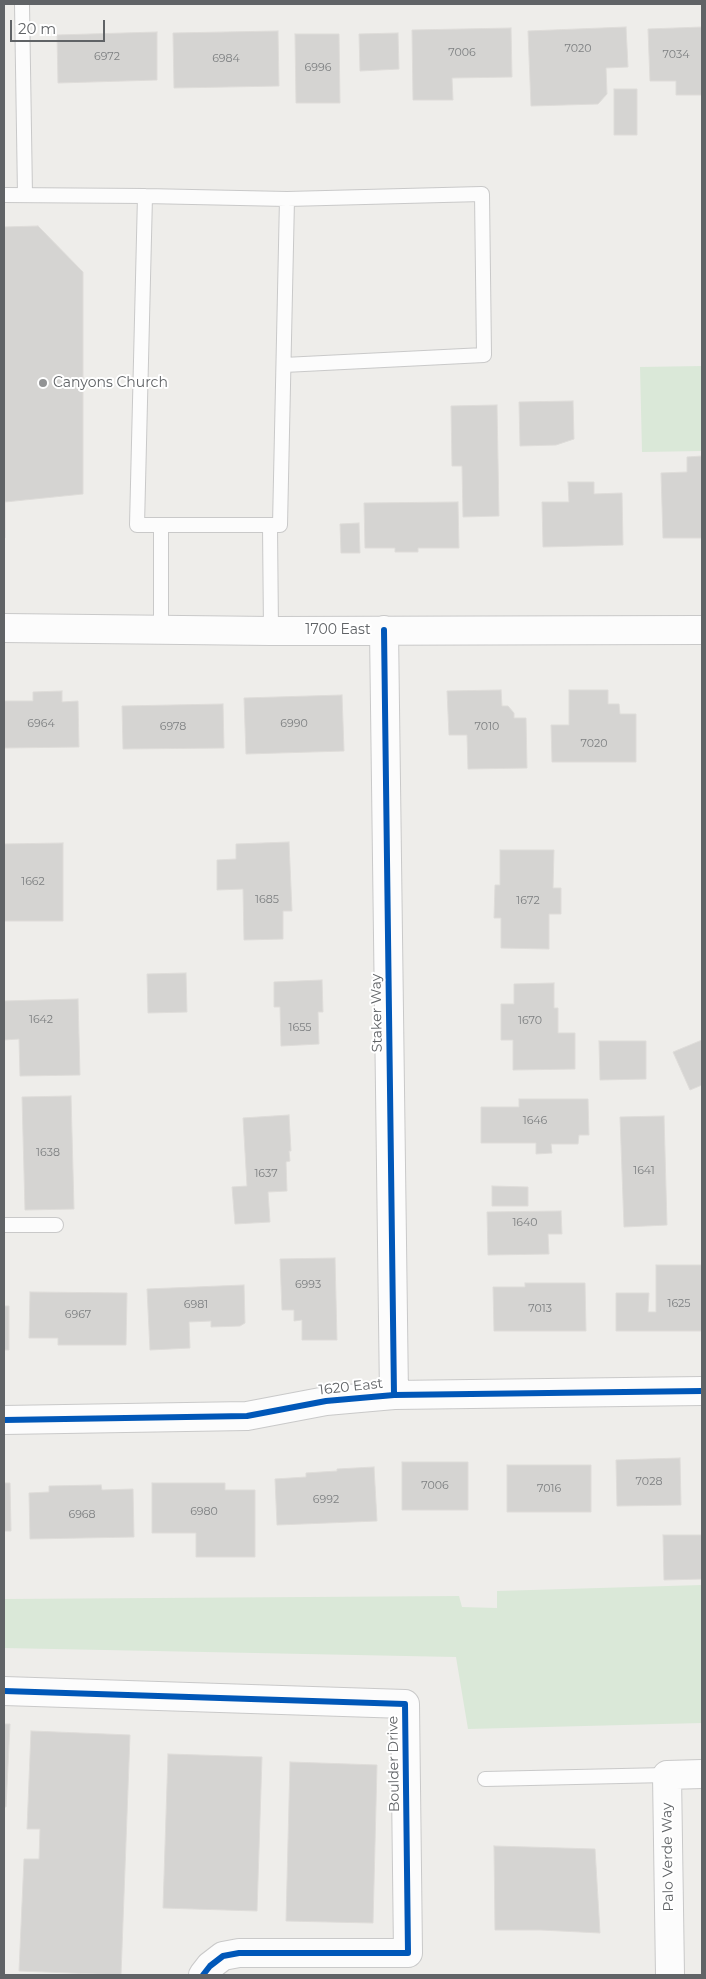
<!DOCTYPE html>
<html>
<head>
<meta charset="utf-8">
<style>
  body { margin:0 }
  #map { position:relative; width:706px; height:1979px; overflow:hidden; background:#eeedea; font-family:Montserrat,sans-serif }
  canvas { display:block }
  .frame { position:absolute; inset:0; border:5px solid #606366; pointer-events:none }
  .scale { position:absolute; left:10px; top:20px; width:95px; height:22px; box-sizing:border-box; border:2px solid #606366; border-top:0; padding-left:6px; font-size:15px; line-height:18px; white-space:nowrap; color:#606366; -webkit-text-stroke:4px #fff; paint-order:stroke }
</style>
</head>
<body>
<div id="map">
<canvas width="706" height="1979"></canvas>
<div class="frame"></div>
<div class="scale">20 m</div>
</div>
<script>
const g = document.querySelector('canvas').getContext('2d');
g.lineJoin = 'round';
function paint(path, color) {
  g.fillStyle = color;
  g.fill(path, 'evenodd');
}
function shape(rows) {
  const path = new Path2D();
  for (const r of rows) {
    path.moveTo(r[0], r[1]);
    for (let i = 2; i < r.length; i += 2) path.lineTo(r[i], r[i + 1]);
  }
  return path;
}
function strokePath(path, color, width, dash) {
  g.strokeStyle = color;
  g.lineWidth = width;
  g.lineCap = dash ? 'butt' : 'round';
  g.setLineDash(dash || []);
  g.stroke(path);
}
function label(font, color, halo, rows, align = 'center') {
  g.font = font + ' Montserrat,sans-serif';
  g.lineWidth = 4;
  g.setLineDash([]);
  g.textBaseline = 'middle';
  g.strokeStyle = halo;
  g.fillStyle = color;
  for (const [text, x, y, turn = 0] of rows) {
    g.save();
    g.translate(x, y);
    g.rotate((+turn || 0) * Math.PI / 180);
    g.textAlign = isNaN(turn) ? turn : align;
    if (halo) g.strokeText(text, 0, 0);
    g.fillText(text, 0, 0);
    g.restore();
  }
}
paint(shape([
  [702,366,702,451,642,452,640,367],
  [702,1585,702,1723,468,1729,456,1657,4,1648,4,1599,459,1596,462,1607,497,1608,497,1591]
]), '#dae8d8');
const building = shape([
  [626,27,628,67,606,68,607,94,598,104,531,106,528,31,626,27],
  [702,27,702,95,676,95,676,81,650,81,648,29,702,27],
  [511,28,512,77,452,78,453,100,413,100,412,30,511,28],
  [278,31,279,86,174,88,173,33,278,31],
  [157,32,157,80,58,83,57,35,157,32],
  [398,33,399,69,360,71,359,34,398,33],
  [295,34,339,34,340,103,296,103,295,34],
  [614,89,637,89,637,135,614,135,614,89],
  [38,226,83,272,83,494,5,502,5,538,4,538,4,227,38,226],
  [573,401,574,439,556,445,520,446,519,402,573,401],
  [497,405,499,516,463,517,462,466,452,466,451,406,497,405],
  [702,456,702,538,663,538,661,473,687,472,687,457,702,456],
  [568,482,594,482,594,494,622,493,623,545,543,547,542,502,569,502,568,482],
  [458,502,459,548,418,548,418,552,395,552,395,548,365,548,364,503,458,502],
  [359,523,360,553,341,553,340,524,359,523],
  [501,690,502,706,508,706,514,713,514,718,526,718,527,768,468,769,467,735,449,735,447,691,501,690],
  [569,690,608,690,608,704,619,704,620,714,636,714,636,762,552,762,551,725,569,725,569,690],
  [62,691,62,702,78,701,79,747,4,748,4,701,33,701,33,692,62,691],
  [342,695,344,751,246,754,244,698,342,695],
  [223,704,224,748,123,749,122,706,223,704],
  [289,842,292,911,283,911,283,939,244,940,243,889,217,890,217,860,236,859,236,844,289,842],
  [63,843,63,921,4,921,4,844,63,843],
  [500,850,554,850,553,888,561,888,561,914,549,914,549,949,501,948,501,918,494,918,495,885,500,885,500,850],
  [186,973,187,1012,148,1013,147,974,186,973],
  [322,980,323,1012,318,1012,319,1044,281,1046,280,1007,274,1007,274,982,322,980],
  [554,983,554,1008,558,1008,558,1033,575,1033,575,1069,513,1070,513,1040,501,1040,501,1004,514,1004,514,984,554,983],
  [78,999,80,1075,20,1076,19,1039,4,1040,4,1001,78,999],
  [702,1040,702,1085,690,1090,673,1052,702,1040],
  [599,1041,646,1041,646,1079,600,1080,599,1041],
  [71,1096,74,1209,25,1210,22,1097,71,1096],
  [519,1099,588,1099,589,1135,579,1135,578,1144,551,1144,552,1153,536,1154,536,1143,481,1143,481,1107,519,1107,519,1099],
  [289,1115,291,1151,289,1151,290,1161,286,1162,287,1191,268,1192,270,1222,235,1224,232,1187,247,1186,243,1118,289,1115],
  [664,1116,667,1225,624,1227,620,1117,664,1116],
  [492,1186,528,1187,528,1206,492,1206,492,1186],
  [561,1211,562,1234,548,1234,549,1254,488,1255,487,1212,561,1211],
  [335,1258,337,1340,302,1340,302,1320,294,1321,294,1310,282,1310,280,1259,335,1258],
  [656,1265,702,1265,702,1331,616,1331,616,1293,649,1293,648,1312,656,1312,656,1265],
  [525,1283,585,1283,586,1331,494,1331,493,1287,525,1287,525,1283],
  [244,1285,245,1323,240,1326,211,1327,211,1321,189,1322,190,1348,150,1350,147,1289,244,1285],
  [30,1292,127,1293,126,1345,58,1345,58,1338,29,1338,30,1292],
  [4,1306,9,1306,9,1350,4,1350,4,1306],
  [680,1458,681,1505,617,1506,616,1460,680,1458],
  [402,1462,468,1462,468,1510,402,1510,402,1462],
  [507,1465,591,1465,591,1512,507,1512,507,1465],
  [374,1467,377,1521,277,1525,275,1479,306,1477,306,1473,337,1471,337,1469,374,1467],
  [4,1483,10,1483,11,1531,4,1531,4,1483],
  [152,1483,225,1483,225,1490,255,1490,255,1557,196,1557,196,1533,152,1533,152,1483],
  [101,1485,102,1490,133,1489,134,1537,30,1539,29,1493,49,1492,49,1486,101,1485],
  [663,1535,702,1535,702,1579,664,1580,663,1535],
  [4,1724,10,1724,6,1807,4,1807,4,1724],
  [31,1731,130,1735,121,1975,19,1971,24,1859,39,1859,40,1829,27,1829,31,1731],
  [168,1754,262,1757,257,1911,163,1908,168,1754],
  [290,1762,377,1765,373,1923,286,1921,290,1762],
  [494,1846,595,1849,600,1933,541,1930,495,1930,494,1846]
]);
paint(building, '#d5d4d2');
strokePath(building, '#dedcd9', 1);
const lane = shape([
  [22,4,25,195],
  [4,195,145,196,287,199,280,525,137,525,145,196],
  [284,365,484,355,482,194,287,199],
  [161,526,161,630],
  [270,526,271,631],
  [4,1225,56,1225],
  [485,1779,667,1775]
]);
const street = shape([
  [4,628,271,631,702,630],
  [384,630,394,1395],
  [4,1420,247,1416,326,1401,394,1395,702,1391],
  [4,1691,405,1704,408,1953,239,1953,223,1956,210,1966,203,1975],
  [670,1975,667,1775,702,1774]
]);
strokePath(lane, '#c9c9c9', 16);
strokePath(street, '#c9c9c9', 30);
strokePath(lane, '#fcfcfc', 14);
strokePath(street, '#fcfcfc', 28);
strokePath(shape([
  [384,630,394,1395],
  [4,1420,247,1416,326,1401,394,1395,702,1391],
  [4,1691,405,1704,408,1953,239,1953,223,1956,210,1966,203,1975]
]), '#0057b8', 6);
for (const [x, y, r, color] of [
  [43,383,5,"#929394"]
]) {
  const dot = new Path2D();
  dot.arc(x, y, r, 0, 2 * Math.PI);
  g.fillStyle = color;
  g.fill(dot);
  strokePath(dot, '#fff', 2);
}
label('11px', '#7e8082', null, [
  ["7020",578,49],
  ["7006",462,53],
  ["7034",676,55],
  ["6972",107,57],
  ["6984",226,59],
  ["6996",318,68],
  ["6964",41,724],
  ["6990",294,724],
  ["6978",173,727],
  ["7010",487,727],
  ["7020",594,744],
  ["1662",33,882],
  ["1685",267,900],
  ["1672",528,901],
  ["1642",41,1020],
  ["1670",530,1021],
  ["1655",300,1028],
  ["1646",535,1121],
  ["1638",48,1153],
  ["1641",644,1171],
  ["1637",266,1174],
  ["1640",525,1223],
  ["6993",308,1285],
  ["1625",679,1304],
  ["6981",196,1305],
  ["7013",540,1309],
  ["6967",78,1315],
  ["7028",649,1482],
  ["7006",435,1486],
  ["7016",549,1489],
  ["6992",326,1500],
  ["6980",204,1512],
  ["6968",82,1515]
]);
label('14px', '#606366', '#fff', [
  ["Canyons Church",53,383]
], 'left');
label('14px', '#606366', '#fff', [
  ["1700 East",338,630],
  ["Staker Way",377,1013,-91],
  ["1620 East",351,1387,-6],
  ["Boulder Drive",394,1764,-91],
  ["Palo Verde Way",668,1857,-91]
]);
</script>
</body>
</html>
